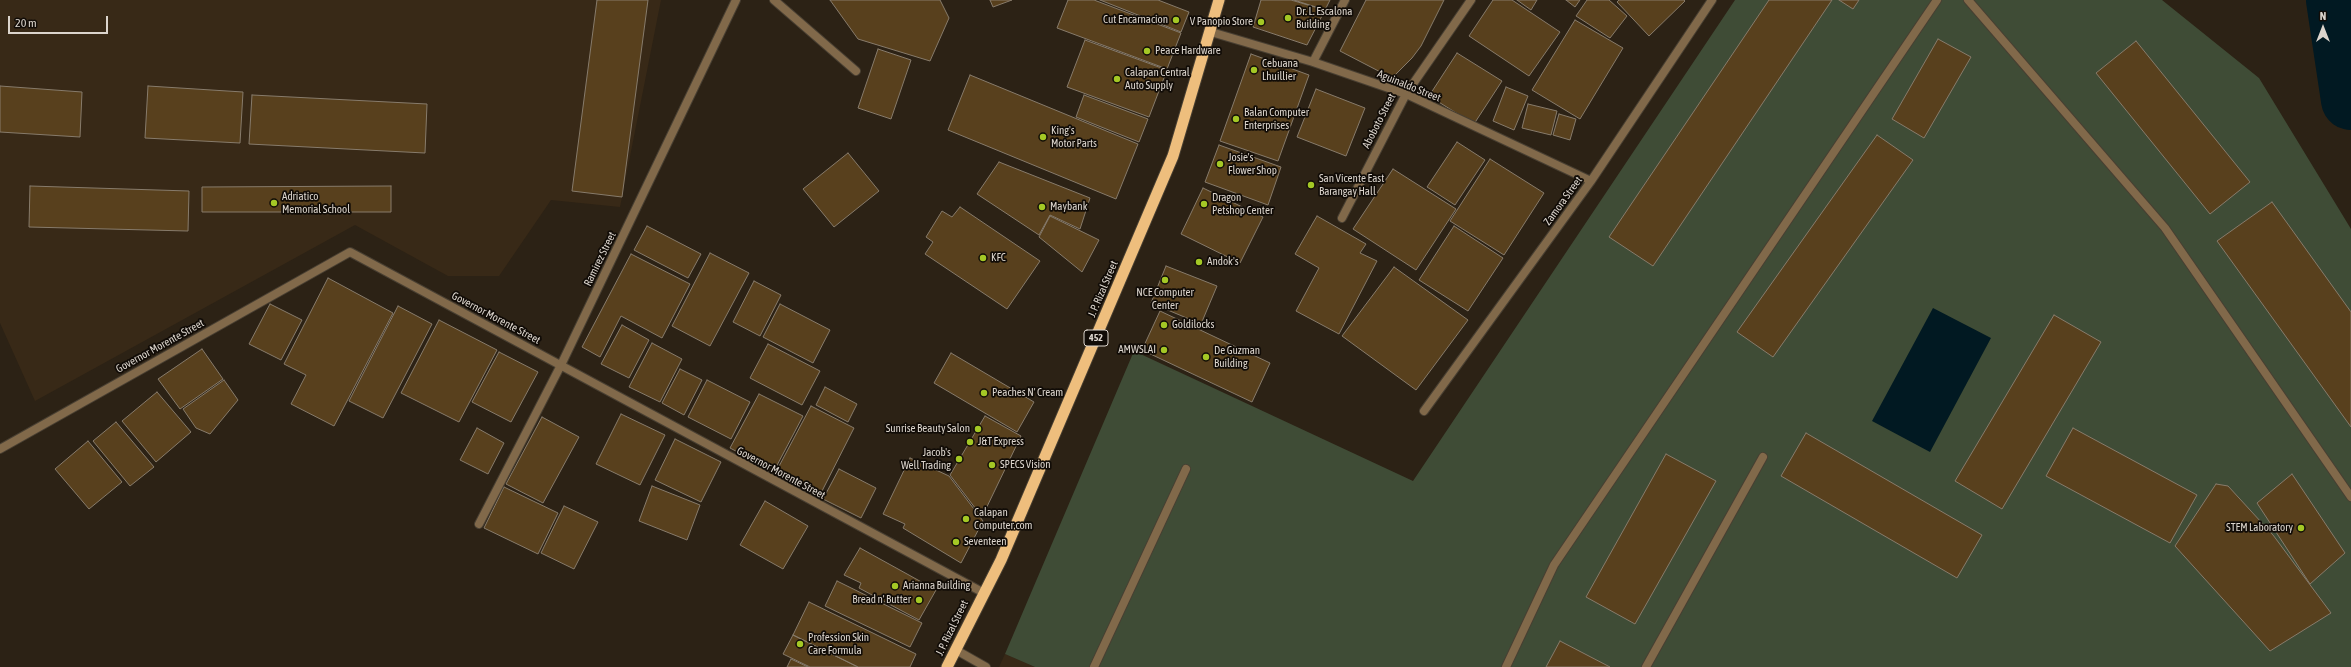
<!DOCTYPE html>
<html>
<head>
<meta charset="utf-8">
<style>
  body { margin:0 }
  #map { position:relative; width:2351px; height:667px; overflow:hidden; background:#2c2215; font-family:"Asap Condensed",sans-serif }
  canvas { display:block }
  .north { position:absolute; left:2303px; top:8px; width:40px; height:40px; -webkit-text-stroke:3px #110c07; paint-order:stroke; rotate:0deg; font-size:11px; font-weight:700; line-height:16px; text-align:center; color:#dcd5cd }
  .north::after { content:''; display:block; margin:auto; width:14px; height:18px; background:#dcd5cd; clip-path:polygon(50% 0,100% 100%,50% 72%,0 100%) }
  .scale { position:absolute; left:8px; top:16px; width:100px; height:18px; box-sizing:border-box; border:2px solid #dcd5cd; border-top:0; padding-left:5px; font-size:12px; line-height:14px; white-space:nowrap; color:#dcd5cd; -webkit-text-stroke:3px #110c07; paint-order:stroke }
</style>
</head>
<body>
<div id="map">
<canvas width="2351" height="667"></canvas>
<div class="north">N</div>
<div class="scale">20 m</div>
</div>
<script>
const g = document.querySelector('canvas').getContext('2d');
g.lineJoin = 'round';
function paint(path, color) {
  g.fillStyle = color;
  g.fill(path, 'evenodd');
}
function shape(rows) {
  const path = new Path2D();
  for (const r of rows) {
    path.moveTo(r[0], r[1]);
    for (let i = 2; i < r.length; i += 2) path.lineTo(r[i], r[i + 1]);
  }
  return path;
}
function strokePath(path, color, width, dash) {
  g.strokeStyle = color;
  g.lineWidth = width;
  g.lineCap = dash ? 'butt' : 'round';
  g.setLineDash(dash || []);
  g.stroke(path);
}
function label(font, color, halo, rows, align = 'center') {
  g.font = font + ' "Asap Condensed",sans-serif';
  g.lineWidth = 3.5;
  g.setLineDash([]);
  g.textBaseline = 'middle';
  g.strokeStyle = halo;
  g.fillStyle = color;
  for (const [text, x, y, turn = 0] of rows) {
    g.save();
    g.translate(x, y);
    g.rotate((+turn || 0) * Math.PI / 180);
    g.textAlign = isNaN(turn) ? turn : align;
    if (halo) g.strokeText(text, 0, 0);
    g.fillText(text, 0, 0);
    g.restore();
  }
}
paint(shape([
  [0,0,661,0,620,207,551,200,499,276,448,276,355,225,35,401,0,323],
  [1005,654,1035,667,999,667]
]), '#382917');
paint(shape([
  [1735,0,2162,0,2259,78,2351,229,2351,667,1035,667,1005,654,1134,351,1413,481]
]), '#3f4c36');
paint(shape([
  [1933,308,1991,338,1930,452,1872,421]
]), '#011922');
strokePath(shape([
  [2336,0,2351,100]
]), '#011922', 60);
const building = shape([
  [597,0,648,0,622,197,572,191,597,0],
  [830,0,940,0,949,18,930,61,858,39,830,0],
  [990,0,1012,0,993,7,990,0],
  [1068,0,1094,0,1181,33,1167,69,1057,28,1068,0],
  [1100,0,1158,0,1189,12,1181,32,1100,0],
  [1261,0,1291,0,1325,10,1307,45,1253,27,1261,0],
  [1294,0,1330,0,1325,10,1294,0],
  [1366,0,1444,0,1421,46,1412,58,1392,78,1340,51,1366,0],
  [1493,0,1512,0,1560,32,1529,76,1469,36,1493,0],
  [1517,0,1537,0,1531,10,1517,0],
  [1566,0,1580,0,1575,7,1566,0],
  [1587,0,1609,0,1627,16,1610,38,1576,16,1587,0],
  [1619,0,1684,0,1685,1,1649,36,1617,2,1619,0],
  [1769,0,1832,0,1653,266,1609,237,1769,0],
  [1839,0,1859,0,1853,9,1839,0],
  [1575,20,1623,48,1580,119,1532,90,1575,20],
  [1938,39,1971,57,1924,138,1892,119,1938,39],
  [1085,40,1167,70,1149,117,1067,87,1085,40],
  [2136,41,2250,182,2210,214,2096,73,2136,41],
  [878,49,911,60,891,119,858,108,878,49],
  [1457,53,1502,81,1474,124,1429,96,1457,53],
  [1251,54,1309,75,1278,161,1220,141,1251,54],
  [970,75,1138,144,1116,199,948,130,970,75],
  [0,86,82,92,80,137,0,132,0,86],
  [148,86,243,92,240,143,145,138,148,86],
  [1506,87,1528,96,1514,130,1493,121,1506,87],
  [1316,89,1365,108,1346,156,1297,137,1316,89],
  [252,95,427,104,425,153,249,144,252,95],
  [1084,95,1148,119,1139,142,1076,117,1084,95],
  [1528,104,1557,111,1551,135,1522,128,1528,104],
  [1559,114,1576,119,1570,140,1553,135,1559,114],
  [1877,135,1913,160,1773,357,1737,332,1877,135],
  [1457,142,1485,160,1455,205,1427,187,1457,142],
  [1219,145,1281,167,1268,205,1205,182,1219,145],
  [848,153,879,191,834,227,803,189,848,153],
  [1490,159,1544,193,1504,255,1450,221,1490,159],
  [999,162,1090,198,1080,229,1050,215,1039,235,977,194,999,162],
  [1393,169,1456,209,1416,270,1353,229,1393,169],
  [30,186,189,191,188,231,29,227,30,186],
  [391,186,391,212,202,212,202,187,391,186],
  [1203,188,1263,217,1240,263,1181,234,1203,188],
  [2272,202,2351,312,2351,427,2217,241,2272,202],
  [960,207,1040,261,1007,309,925,254,933,242,926,237,942,211,952,217,960,207],
  [1050,216,1099,240,1082,272,1039,237,1050,216],
  [1317,216,1366,244,1360,253,1377,261,1339,334,1296,311,1319,268,1295,254,1317,216],
  [647,226,701,254,688,278,634,250,647,226],
  [1454,226,1503,258,1468,311,1419,280,1454,226],
  [710,253,749,273,710,346,672,326,710,253],
  [631,254,690,284,662,338,621,316,600,357,582,347,631,254],
  [1166,266,1217,286,1201,324,1151,303,1166,266],
  [1394,267,1468,320,1416,390,1342,336,1394,267],
  [328,278,393,313,334,426,291,404,306,375,284,364,328,278],
  [754,281,781,295,760,336,733,322,754,281],
  [270,304,302,320,281,360,249,344,270,304],
  [780,304,830,330,813,363,763,337,780,304],
  [398,306,432,324,383,418,349,401,398,306],
  [1160,311,1270,363,1252,402,1142,350,1160,311],
  [2054,315,2101,342,2002,509,1955,481,2054,315],
  [439,320,497,350,459,422,401,393,439,320],
  [622,325,649,340,629,378,601,364,622,325],
  [652,343,682,359,660,402,629,387,652,343],
  [768,344,820,371,802,405,750,378,768,344],
  [202,349,223,379,180,409,158,379,202,349],
  [499,352,538,372,511,422,472,402,499,352],
  [951,353,1034,402,1017,432,934,383,951,353],
  [680,369,702,380,684,415,662,403,680,369],
  [224,380,238,400,210,434,196,428,183,409,224,380],
  [707,380,750,402,731,439,688,417,707,380],
  [825,387,857,404,848,422,816,405,825,387],
  [157,392,191,432,156,462,122,421,157,392],
  [759,394,803,416,774,471,730,448,759,394],
  [811,406,854,428,821,493,777,470,811,406],
  [621,414,665,435,640,485,596,464,621,414],
  [985,416,1021,436,982,517,950,475,985,416],
  [542,417,579,437,543,503,506,484,542,417],
  [116,422,154,467,130,486,93,441,116,422],
  [477,428,504,443,488,474,460,460,477,428],
  [2073,428,2197,495,2170,543,2046,476,2073,428],
  [1806,433,1982,535,1957,578,1781,476,1806,433],
  [675,439,721,462,701,502,655,480,675,439],
  [88,441,122,482,89,509,55,469,88,441],
  [1666,454,1716,481,1635,624,1586,597,1666,454],
  [910,458,949,476,983,521,961,563,903,528,905,524,883,514,910,458],
  [839,469,876,488,861,518,823,499,839,469],
  [2292,474,2345,553,2310,584,2257,503,2292,474],
  [2216,484,2228,486,2273,535,2331,613,2270,651,2175,546,2216,484],
  [652,486,700,505,687,540,639,521,652,486],
  [504,487,558,513,538,554,484,528,504,487],
  [765,501,808,526,783,569,740,545,765,501],
  [564,506,598,522,574,569,541,553,564,506],
  [860,548,936,590,919,620,859,588,861,583,844,575,860,548],
  [837,581,922,623,910,647,825,606,837,581],
  [809,602,916,654,910,667,858,667,793,635,809,602],
  [793,635,858,667,810,667,783,654,793,635],
  [1560,641,1610,667,1546,667,1560,641],
  [791,659,808,667,787,667,791,659]
]);
paint(building, '#58401d');
strokePath(building, '#877b6b', 1);
const service = shape([
  [774,0,856,71],
  [1968,0,2165,228,2351,497],
  [956,650,986,667],
  [1094,667,1186,469],
  [1506,667,1554,565,1937,0],
  [1646,667,1763,457]
]);
const minor = shape([
  [1211,32,1313,62,1406,94,1591,181],
  [1313,62,1345,0],
  [1342,218,1406,94,1471,0],
  [1424,411,1591,181,1712,0],
  [479,524,561,365,736,0]
]);
const tertiary = shape([
  [0,449,350,252,984,593]
]);
const trunk = shape([
  [947,667,1001,560,1173,156,1219,0]
]);
strokePath(service, '#483f32', 10);
strokePath(minor, '#483f32', 10);
strokePath(tertiary, '#483f32', 10);
strokePath(trunk, '#483f32', 13);
strokePath(service, '#81694a', 8);
strokePath(minor, '#81694a', 8);
strokePath(tertiary, '#81694a', 8);
strokePath(trunk, '#eebe7d', 11);
for (const [x, y, r, color] of [
  [1288,18,4,"#a4c825"],
  [1176,20,4,"#a4c825"],
  [1261,22,4,"#a4c825"],
  [1147,51,4,"#a4c825"],
  [1254,70,4,"#a4c825"],
  [1117,79,4,"#a4c825"],
  [1236,119,4,"#a4c825"],
  [1043,137,4,"#a4c825"],
  [1220,164,4,"#a4c825"],
  [1311,185,4,"#a4c825"],
  [274,203,4,"#a4c825"],
  [1204,204,4,"#a4c825"],
  [1042,207,4,"#a4c825"],
  [983,258,4,"#a4c825"],
  [1199,262,4,"#a4c825"],
  [1165,280,4,"#a4c825"],
  [1164,325,4,"#a4c825"],
  [1164,350,4,"#a4c825"],
  [1206,357,4,"#a4c825"],
  [984,393,4,"#a4c825"],
  [978,429,4,"#a4c825"],
  [970,442,4,"#a4c825"],
  [959,459,4,"#a4c825"],
  [992,465,4,"#a4c825"],
  [966,519,4,"#a4c825"],
  [2301,528,4,"#a4c825"],
  [956,542,4,"#a4c825"],
  [895,586,4,"#a4c825"],
  [919,600,4,"#a4c825"],
  [800,644,4,"#a4c825"]
]) {
  const dot = new Path2D();
  dot.arc(x, y, r, 0, 2 * Math.PI);
  g.fillStyle = color;
  g.fill(dot);
  strokePath(dot, '#110c07', 1.5);
}
for (const [x, y, w] of [
  [1096,338,24]
]) {
  const box = new Path2D();
  box.roundRect(x - w / 2, y - 8, w, 16, 3);
  g.fillStyle = '#110c07';
  g.fill(box);
  strokePath(box, '#dcd5cd', 1);
}
label('bold 10px', '#dcd5cd', null, [
  ["452",1096,338]
]);
label('11px', '#dcd5cd', '#110c07', [
  ["Dr. L. Escalona",1296,12],
  ["Building",1296,25],
  ["Cut Encarnacion",1168,20,"right"],
  ["V Panopio Store",1253,22,"right"],
  ["Peace Hardware",1155,51],
  ["Cebuana",1262,64],
  ["Lhuillier",1262,77],
  ["Calapan Central",1125,73],
  ["Auto Supply",1125,86],
  ["Balan Computer",1244,113],
  ["Enterprises",1244,126],
  ["King's",1051,131],
  ["Motor Parts",1051,144],
  ["Josie's",1228,158],
  ["Flower Shop",1228,171],
  ["San Vicente East",1319,179],
  ["Barangay Hall",1319,192],
  ["Adriatico",282,197],
  ["Memorial School",282,210],
  ["Dragon",1212,198],
  ["Petshop Center",1212,211],
  ["Maybank",1050,207],
  ["KFC",991,258],
  ["Andok's",1207,262],
  ["NCE Computer",1165,293,"center"],
  ["Center",1165,306,"center"],
  ["Goldilocks",1172,325],
  ["AMWSLAI",1156,350,"right"],
  ["De Guzman",1214,351],
  ["Building",1214,364],
  ["Peaches N' Cream",992,393],
  ["Sunrise Beauty Salon",970,429,"right"],
  ["J&T Express",978,442],
  ["Jacob's",951,453,"right"],
  ["Well Trading",951,466,"right"],
  ["SPECS Vision",1000,465],
  ["Calapan",974,513],
  ["Computer.com",974,526],
  ["STEM Laboratory",2293,528,"right"],
  ["Seventeen",964,542],
  ["Arianna Building",903,586],
  ["Bread n' Butter",911,600,"right"],
  ["Profession Skin",808,638],
  ["Care Formula",808,651]
], 'left');
label('11px', '#dcd5cd', '#110c07', [
  ["Aguinaldo Street",1409,86,22],
  ["Aboboto Street",1379,121,-63],
  ["Zamora Street",1563,201,-54],
  ["Ramirez Street",600,259,-64],
  ["J. P. Rizal Street",1103,289,-67],
  ["Governor Morente Street",496,318,28],
  ["Governor Morente Street",160,346,-29],
  ["Governor Morente Street",781,473,28],
  ["J. P. Rizal Street",952,628,-64]
]);
</script>
</body>
</html>
